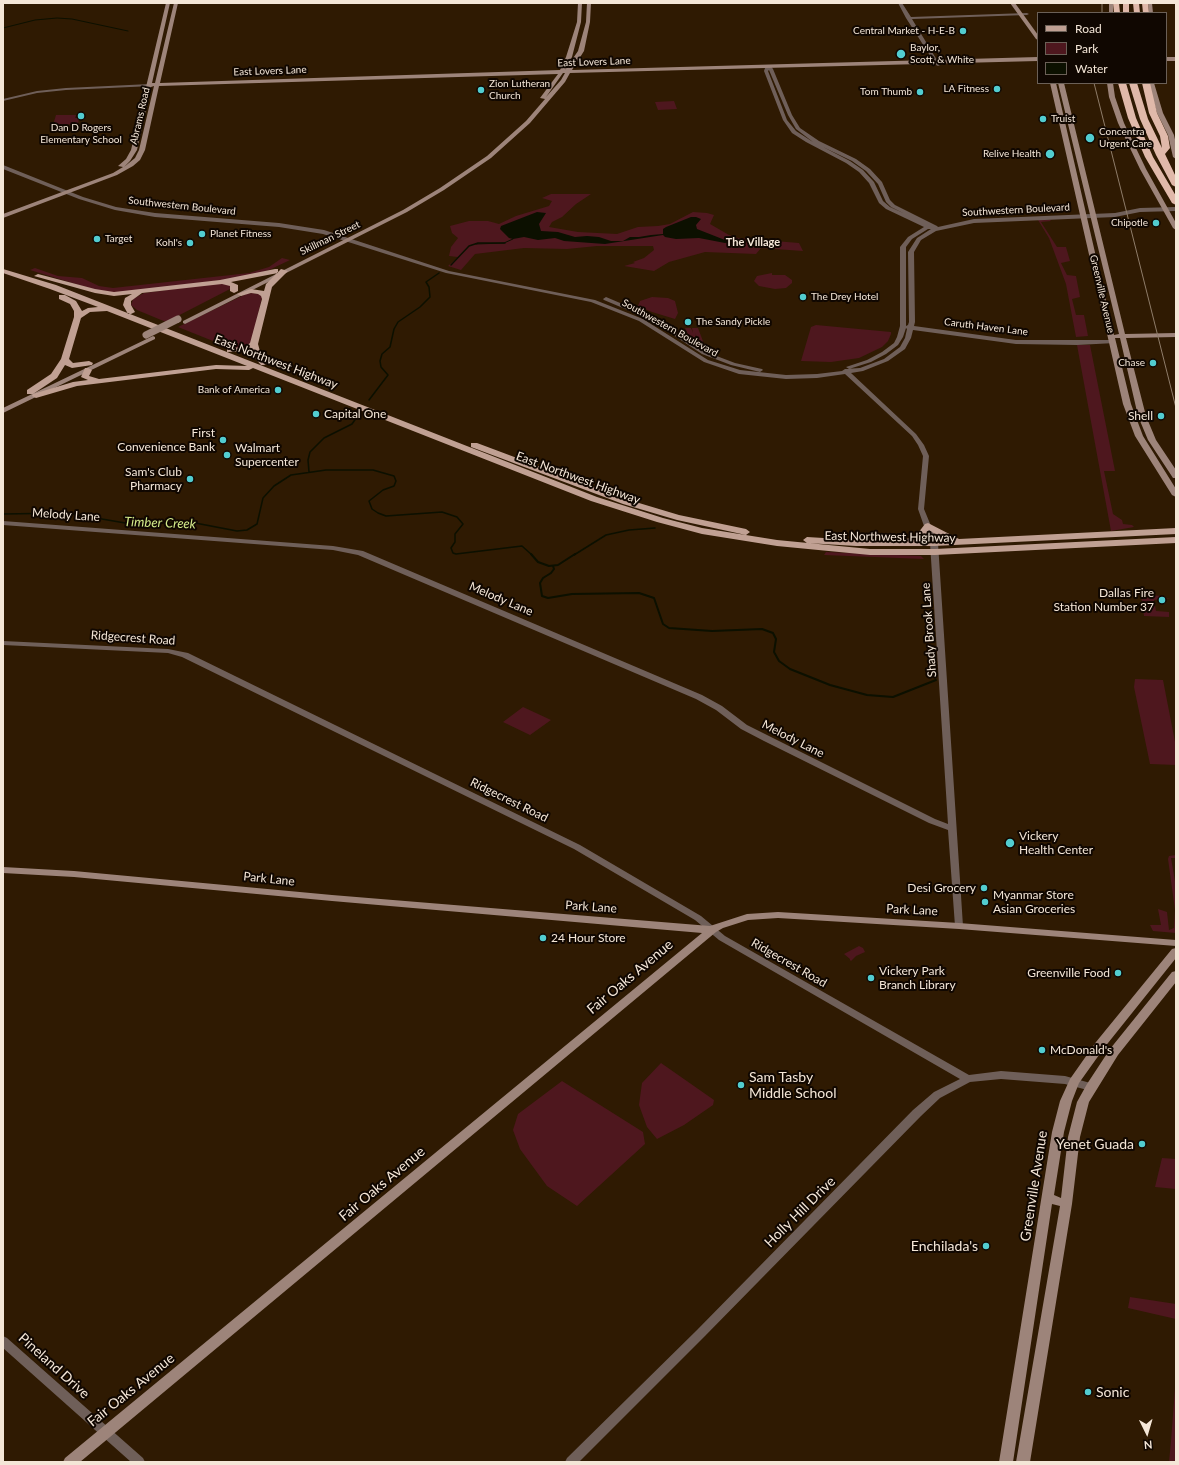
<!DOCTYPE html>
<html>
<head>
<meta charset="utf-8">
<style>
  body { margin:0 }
  #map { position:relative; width:1179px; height:1465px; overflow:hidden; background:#2f1a02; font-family:Lato,sans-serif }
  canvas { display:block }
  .frame { position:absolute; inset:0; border:4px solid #f4e6d7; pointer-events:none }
  .legend { position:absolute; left:1037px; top:12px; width:130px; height:72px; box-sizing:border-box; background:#100701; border:1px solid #6b6057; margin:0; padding:5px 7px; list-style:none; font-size:12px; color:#f4e6d7 }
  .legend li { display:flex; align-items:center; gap:8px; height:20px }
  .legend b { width:20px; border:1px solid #6b6057 }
  .north { position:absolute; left:1127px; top:1413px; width:40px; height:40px; -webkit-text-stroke:3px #100701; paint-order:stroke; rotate:175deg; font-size:11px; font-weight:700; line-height:16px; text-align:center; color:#f4e6d7 }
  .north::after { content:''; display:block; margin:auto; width:14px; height:18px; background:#f4e6d7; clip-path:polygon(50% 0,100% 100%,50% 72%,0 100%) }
</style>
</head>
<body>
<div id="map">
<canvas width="1179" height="1465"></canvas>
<div class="frame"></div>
<ul class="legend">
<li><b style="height:5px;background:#c0a093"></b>Road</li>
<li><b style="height:11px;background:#4e171e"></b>Park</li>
<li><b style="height:11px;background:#0c1000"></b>Water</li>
</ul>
<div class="north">N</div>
</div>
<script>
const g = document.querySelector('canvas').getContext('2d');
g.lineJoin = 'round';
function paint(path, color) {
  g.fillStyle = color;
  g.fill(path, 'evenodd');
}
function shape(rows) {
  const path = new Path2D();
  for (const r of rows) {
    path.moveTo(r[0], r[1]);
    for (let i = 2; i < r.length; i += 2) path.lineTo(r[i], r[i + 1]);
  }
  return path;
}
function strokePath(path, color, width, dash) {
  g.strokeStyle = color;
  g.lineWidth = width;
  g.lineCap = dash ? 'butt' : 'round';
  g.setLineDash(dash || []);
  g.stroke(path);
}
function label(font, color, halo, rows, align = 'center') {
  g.font = font + ' Lato,sans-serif';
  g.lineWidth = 4;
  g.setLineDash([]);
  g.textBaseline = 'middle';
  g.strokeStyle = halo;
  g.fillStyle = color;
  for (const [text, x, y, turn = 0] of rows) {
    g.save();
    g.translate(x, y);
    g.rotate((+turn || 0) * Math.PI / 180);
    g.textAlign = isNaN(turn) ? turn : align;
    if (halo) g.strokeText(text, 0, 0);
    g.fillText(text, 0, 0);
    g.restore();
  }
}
paint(shape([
  [674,101,677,109,658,110,655,102],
  [56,115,76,115,75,118,79,118,78,124,53,125],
  [551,194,591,194,576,204,562,217,552,222,549,227,578,232,617,234,638,227,658,226,670,224,693,212,707,213,714,215,710,224,729,235,738,238,799,243,803,251,761,248,756,254,705,252,669,262,654,271,624,266,635,263,633,262,644,258,654,250,653,246,597,246,567,249,524,248,475,254,461,270,448,266,458,257,449,256,451,247,458,238,452,233,450,226,469,221,488,221,499,224,516,216,549,206,552,201,542,198],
  [1038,220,1050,220,1051,221,1041,222,1057,247,1066,247,1070,261,1061,263,1067,275,1076,276,1080,297,1072,299,1076,315,1084,315,1088,336,1076,337,1066,284,1049,238],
  [282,258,290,260,269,270,246,277,117,293,95,290,30,270,35,268,58,276,82,278,99,286,113,288,249,273,269,267],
  [772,273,772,275,785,275,792,280,792,283,786,288,775,289,759,286,754,281,757,276],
  [220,283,230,285,230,289,166,322,137,310,131,305,133,299,144,293],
  [252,293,259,294,262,297,251,345,248,347,233,349,178,327,246,294],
  [652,297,668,298,675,301,678,313,675,319,652,312,638,306,640,301],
  [816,325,891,332,891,334,888,341,882,347,859,358,831,362,801,361,811,327],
  [685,328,691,328,693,333,692,328,698,328,704,344,698,344,695,333,696,339,690,339],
  [1077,345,1090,345,1115,471,1104,471,1113,514,1122,520,1123,524,1132,525,1134,527,1111,531],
  [826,552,921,556,924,559,824,555],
  [1141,595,1165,596,1165,598,1171,598,1154,600,1156,611,1169,612,1169,617,1144,616],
  [1135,679,1163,680,1176,747,1176,765,1150,764,1134,687],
  [523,707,551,720,530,735,503,722],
  [1176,855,1176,858,1171,858,1176,887,1176,933,1153,931,1150,925,1161,925,1158,909,1167,912,1169,930,1174,928,1175,910,1168,859,1169,856],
  [859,946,863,948,865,952,856,956,851,961,850,960,850,959,844,954],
  [661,1063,714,1100,713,1105,684,1125,657,1139,647,1127,639,1105,642,1083],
  [562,1081,643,1132,645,1144,577,1206,547,1186,520,1149,513,1130,518,1114],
  [1162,1158,1176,1159,1176,1189,1155,1187],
  [1130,1297,1176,1304,1176,1319,1128,1308],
  [1176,1375,1176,1462,1169,1462,1171,1441]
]), '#4e171e');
paint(shape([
  [537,212,546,213,539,224,541,231,558,232,575,237,587,236,599,237,611,241,623,241,630,237,639,237,651,235,663,234,663,229,666,227,691,217,696,217,701,219,696,225,697,229,730,242,725,243,699,238,676,239,665,237,663,235,605,244,564,241,555,238,538,240,524,237,513,239,509,238,500,229,501,226]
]), '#0c1000');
strokePath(shape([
  [3,28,35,20,57,18,72,19,128,31],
  [476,244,504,243,513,239]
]), '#0c1000', 1);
strokePath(shape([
  [451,265,469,246,478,243,505,243],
  [369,400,388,375,381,367,380,361,382,354,390,347,394,329,398,322,420,307,430,297,429,287,426,282,439,273],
  [309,472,308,460,310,452,324,438,352,424,359,414],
  [3,514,67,513,131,524,190,522,237,531,247,530,257,524,263,498,274,486,291,475,326,470,373,470,394,476,396,481,394,486,383,490,369,501,372,509,378,513,386,516,442,512,457,517,463,524,455,534,455,542,451,548,453,553,456,554,522,546,532,555],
  [574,555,606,535,629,530,655,528]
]), '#0c1000', 1.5);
strokePath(shape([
  [531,554,538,562,549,566,558,565,575,554],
  [553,566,554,569,551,573,543,578,540,583,542,596,548,598,572,594,639,593,654,598,663,624,669,628,712,631,762,629,773,633,776,639,774,652,779,661,790,669,830,685,867,695,893,697,936,680]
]), '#0c1000', 2);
paint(shape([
  [898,3,902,3,911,17,1027,13,1029,14,1027,15,912,19,940,65,938,66,936,65,906,18,898,3],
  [766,65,770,65,773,69,792,115,800,128,819,141,856,159,870,169,882,182,890,200,895,205,937,226,938,227,974,219,1115,213,1140,208,1176,207,1176,211,1140,212,1115,217,974,223,936,231,921,240,914,252,915,322,914,326,1016,340,1113,340,1115,341,1115,343,1077,345,1016,344,913,330,911,338,905,349,888,361,863,371,851,373,916,434,924,445,929,456,924,509,938,543,963,926,962,928,956,928,955,926,948,830,929,823,764,741,741,729,716,710,696,699,358,555,333,550,3,525,3,521,333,546,363,551,702,695,722,706,747,725,935,819,948,824,930,543,918,509,923,456,918,445,912,436,845,374,817,378,786,379,739,374,704,362,639,321,591,302,446,273,323,234,279,227,155,217,115,210,79,199,3,169,3,165,83,197,116,207,155,213,279,223,324,230,449,271,595,300,643,319,708,360,740,370,786,375,817,374,842,371,845,369,860,368,884,359,900,347,905,338,907,329,906,328,903,337,898,345,886,354,871,362,849,369,846,367,867,360,882,352,894,343,897,337,900,326,900,247,908,237,924,227,886,209,879,203,869,183,859,172,846,163,806,142,792,133,783,120,764,71,766,65],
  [769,70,788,115,796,129,813,142,796,131,787,120,768,71,769,70],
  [823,147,852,161,866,171,878,184,886,202,891,207,903,213,890,207,883,201,874,182,863,170,850,161,823,147],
  [928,229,931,229,917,238,908,252,909,322,908,325,906,326,906,247,912,239,928,229],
  [150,84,152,84,152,86,66,90,37,93,3,101,3,99,37,91,66,88,150,84],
  [606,297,653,317,706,352,735,363,762,369,763,370,760,372,731,365,702,354,649,319,604,300,603,299,606,297],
  [3,641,168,649,188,653,580,845,701,916,725,936,969,1075,1001,1071,1065,1076,1094,1084,1096,1087,1094,1090,1091,1091,1065,1084,1001,1079,970,1082,940,1098,921,1116,705,1336,579,1462,565,1462,567,1458,697,1330,913,1110,934,1092,960,1079,719,940,695,920,574,849,182,657,168,653,3,645,3,641],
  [3,1336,7,1338,143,1458,145,1462,131,1462,3,1348,3,1336]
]), '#6f5f59');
paint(shape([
  [166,3,170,3,152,83,155,83,174,3,178,3,160,83,560,70,566,57,577,22,578,3,582,3,581,22,572,57,565,70,578,51,586,22,587,3,591,3,590,22,584,51,572,70,1038,57,1038,61,570,73,565,82,530,123,491,158,444,190,407,212,185,324,183,323,183,321,403,210,440,188,487,156,526,121,545,99,540,98,558,74,159,86,145,150,140,160,133,166,117,175,3,218,3,214,113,173,123,167,118,166,126,159,131,150,166,3],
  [563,73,565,73,561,80,546,97,563,73],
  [154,86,139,150,135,158,124,167,130,161,137,150,151,87,154,86],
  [1010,3,1015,3,1038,35,1038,40,1036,39,1010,3],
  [1109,3,1113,3,1113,13,1109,13,1109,3],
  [1148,3,1152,3,1153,13,1149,13,1148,3],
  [1166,57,1176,57,1176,61,1166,61,1166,57],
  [1050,83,1056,83,1114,335,1119,334,1058,83,1064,83,1125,334,1176,333,1176,337,1126,338,1146,416,1156,440,1176,470,1176,478,1173,478,1148,440,1138,416,1120,338,1115,338,1131,404,1143,436,1176,489,1176,497,1172,495,1135,436,1123,404,1050,83],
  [1107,83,1113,83,1115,97,1124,123,1146,169,1176,223,1176,230,1173,228,1140,169,1118,123,1109,97,1107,83],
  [1148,83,1154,83,1163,113,1174,135,1176,144,1176,159,1173,157,1168,135,1157,113,1148,83],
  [153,336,155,337,155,339,3,413,3,408,153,336],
  [3,867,74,871,332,895,710,926,747,914,778,912,959,923,1176,940,1176,946,959,929,778,918,748,920,723,928,716,932,80,1462,63,1462,65,1458,702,933,332,901,74,877,3,873,3,867],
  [1176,948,1176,958,1104,1048,1079,1083,1072,1101,1064,1132,1054,1195,1061,1198,1068,1137,1077,1102,1087,1084,1110,1049,1172,972,1176,971,1176,982,1118,1055,1089,1102,1080,1137,1072,1204,1030,1462,1016,1462,1060,1206,1052,1204,1013,1462,999,1462,1052,1132,1060,1101,1070,1079,1096,1042,1172,949,1176,948]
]), '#9d847a');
paint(shape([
  [3,269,56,285,597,497,663,518,702,528,777,540,870,549,935,549,1176,537,1176,543,935,555,870,555,777,546,702,534,657,522,591,501,253,368,249,370,216,369,77,386,36,398,32,396,33,394,73,382,88,380,81,377,85,368,88,368,92,370,89,376,99,379,216,365,247,366,107,311,90,312,81,318,69,359,73,363,89,361,93,363,92,365,72,368,65,365,57,378,33,394,27,394,27,390,51,374,61,359,74,317,74,311,70,304,59,299,59,295,65,295,76,301,82,311,88,308,98,307,50,289,3,273,3,269],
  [275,269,278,269,278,273,231,282,238,285,238,291,234,293,230,291,230,286,222,284,142,293,131,301,131,305,135,312,131,314,128,314,123,305,125,298,132,294,114,296,95,293,34,276,38,274,95,289,114,292,220,280,275,269],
  [281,269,288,271,272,287,258,344,261,355,268,363,264,365,261,365,253,356,252,349,247,351,227,352,227,348,245,347,250,343,262,299,261,296,258,294,251,293,241,296,237,294,251,289,264,291,266,284,281,269],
  [471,443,477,443,629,500,679,515,746,529,750,532,746,535,677,520,623,504,471,447,471,443],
  [928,523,959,539,1176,528,1176,534,934,546,856,546,807,543,803,540,807,537,856,540,905,540,918,533,925,524,928,523],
  [929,530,941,538,948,540,917,540,924,537,929,530]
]), '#c0a093');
paint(shape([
  [1113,3,1119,3,1120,13,1114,13,1113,3],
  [1123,3,1129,3,1129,13,1123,13,1123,3],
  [1133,3,1139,3,1140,13,1134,13,1133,3],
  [1142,3,1148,3,1149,13,1143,13,1142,3],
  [1118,83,1126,83,1136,118,1153,157,1176,196,1176,205,1172,203,1145,157,1128,118,1118,83],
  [1129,83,1137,83,1148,119,1162,148,1160,136,1149,113,1142,83,1150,83,1157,113,1168,136,1170,148,1165,154,1176,177,1176,187,1172,185,1156,155,1140,119,1129,83]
]), '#e0b9aa');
strokePath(shape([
  [1102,3,1102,13],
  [1094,83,1176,408]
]), '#8f7d6a', 1);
strokePath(shape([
  [146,335,178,319]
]), '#9d847a', 7);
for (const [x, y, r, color] of [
  [963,31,4,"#52cdd0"],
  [901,54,5,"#52cdd0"],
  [997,89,4,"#52cdd0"],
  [481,90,4,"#52cdd0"],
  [920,92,4,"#52cdd0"],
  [81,116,4,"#52cdd0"],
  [1043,119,4,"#52cdd0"],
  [1090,138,5,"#52cdd0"],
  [1050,154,5,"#52cdd0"],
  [1156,223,4,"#52cdd0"],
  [202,234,4,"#52cdd0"],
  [97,239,4,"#52cdd0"],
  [190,243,4,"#52cdd0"],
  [803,297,4,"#52cdd0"],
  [688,322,4,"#52cdd0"],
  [1153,363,4,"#52cdd0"],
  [278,390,4,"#52cdd0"],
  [316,414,4,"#52cdd0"],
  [1161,416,4,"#52cdd0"],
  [223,440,4,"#52cdd0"],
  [227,455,4,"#52cdd0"],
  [190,479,4,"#52cdd0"],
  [1162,600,4,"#52cdd0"],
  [1010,843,5,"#52cdd0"],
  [984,888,4,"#52cdd0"],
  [985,902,4,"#52cdd0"],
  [543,938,4,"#52cdd0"],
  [1118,973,4,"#52cdd0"],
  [871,978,4,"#52cdd0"],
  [1042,1050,4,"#52cdd0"],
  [741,1085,4,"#52cdd0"],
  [1142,1144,4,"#52cdd0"],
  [986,1246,4,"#52cdd0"],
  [1088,1392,4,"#52cdd0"]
]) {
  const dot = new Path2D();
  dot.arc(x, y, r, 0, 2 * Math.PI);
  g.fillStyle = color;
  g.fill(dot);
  strokePath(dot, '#100701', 1.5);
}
label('10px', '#f4e6d7', '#100701', [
  ["Central Market - H-E-B",955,31],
  ["Baylor,",910,48,"left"],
  ["Scott, & White",910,60,"left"],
  ["Zion Lutheran",489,84,"left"],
  ["Church",489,96,"left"],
  ["LA Fitness",989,89],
  ["Tom Thumb",912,92],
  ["Truist",1051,119,"left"],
  ["Dan D Rogers",81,128,"center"],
  ["Elementary School",81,140,"center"],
  ["Concentra",1099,132,"left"],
  ["Urgent Care",1099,144,"left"],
  ["Relive Health",1041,154],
  ["Chipotle",1148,223],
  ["Planet Fitness",210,234,"left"],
  ["Target",105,239,"left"],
  ["Kohl's",182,243],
  ["The Drey Hotel",811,297,"left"],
  ["The Sandy Pickle",696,322,"left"],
  ["Chase",1145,363],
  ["Bank of America",270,390]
], 'right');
label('10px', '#f4e6d7', '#100701', [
  ["East Lovers Lane",594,62,-2],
  ["East Lovers Lane",270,71,-2],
  ["Abrams Road",140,116,-77],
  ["Southwestern Boulevard",182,206,6],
  ["Southwestern Boulevard",1016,210,-3],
  ["Skillman Street",330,238,-26],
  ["Greenville Avenue",1102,294,77],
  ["Caruth Haven Lane",986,327,7],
  ["Southwestern Boulevard",670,328,29]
]);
label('bold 11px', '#f4e6d7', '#100701', [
  ["The Village",753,242]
]);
label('12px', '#f4e6d7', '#100701', [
  ["East Northwest Highway",276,362,21],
  ["East Northwest Highway",578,478,20],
  ["Melody Lane",66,515,4],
  ["East Northwest Highway",890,537,1],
  ["Melody Lane",501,599,23],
  ["Shady Brook Lane",929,630,-94],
  ["Ridgecrest Road",133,638,4],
  ["Melody Lane",793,739,27],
  ["Ridgecrest Road",509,800,26],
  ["Park Lane",269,879,6],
  ["Park Lane",591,907,4],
  ["Park Lane",912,910,3],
  ["Ridgecrest Road",789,963,30]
]);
label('12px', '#f4e6d7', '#100701', [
  ["Capital One",324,414],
  ["Shell",1153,416,"right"],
  ["First",215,433,"right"],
  ["Convenience Bank",215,447,"right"],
  ["Walmart",235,448],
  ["Supercenter",235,462],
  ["Sam's Club",182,472,"right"],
  ["Pharmacy",182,486,"right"],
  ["Dallas Fire",1154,593,"right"],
  ["Station Number 37",1154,607,"right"],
  ["Vickery",1019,836],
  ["Health Center",1019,850],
  ["Desi Grocery",976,888,"right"],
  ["Myanmar Store",993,895],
  ["Asian Groceries",993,909],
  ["24 Hour Store",551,938],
  ["Vickery Park",879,971],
  ["Branch Library",879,985],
  ["Greenville Food",1110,973,"right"],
  ["McDonald's",1050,1050]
], 'left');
label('italic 13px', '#d4eb8a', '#100701', [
  ["Timber Creek",160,523,2]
]);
label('14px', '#f4e6d7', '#100701', [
  ["Fair Oaks Avenue",630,977,-40],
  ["Fair Oaks Avenue",382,1184,-40],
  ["Greenville Avenue",1034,1186,-81],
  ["Holly Hill Drive",800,1212,-45],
  ["Pineland Drive",54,1366,42],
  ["Fair Oaks Avenue",131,1390,-39]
]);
label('14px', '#f4e6d7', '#100701', [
  ["Sam Tasby",749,1077],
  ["Middle School",749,1093],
  ["Yenet Guada",1134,1144,"right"],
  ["Enchilada's",978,1246,"right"],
  ["Sonic",1096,1392]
], 'left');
</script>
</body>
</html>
